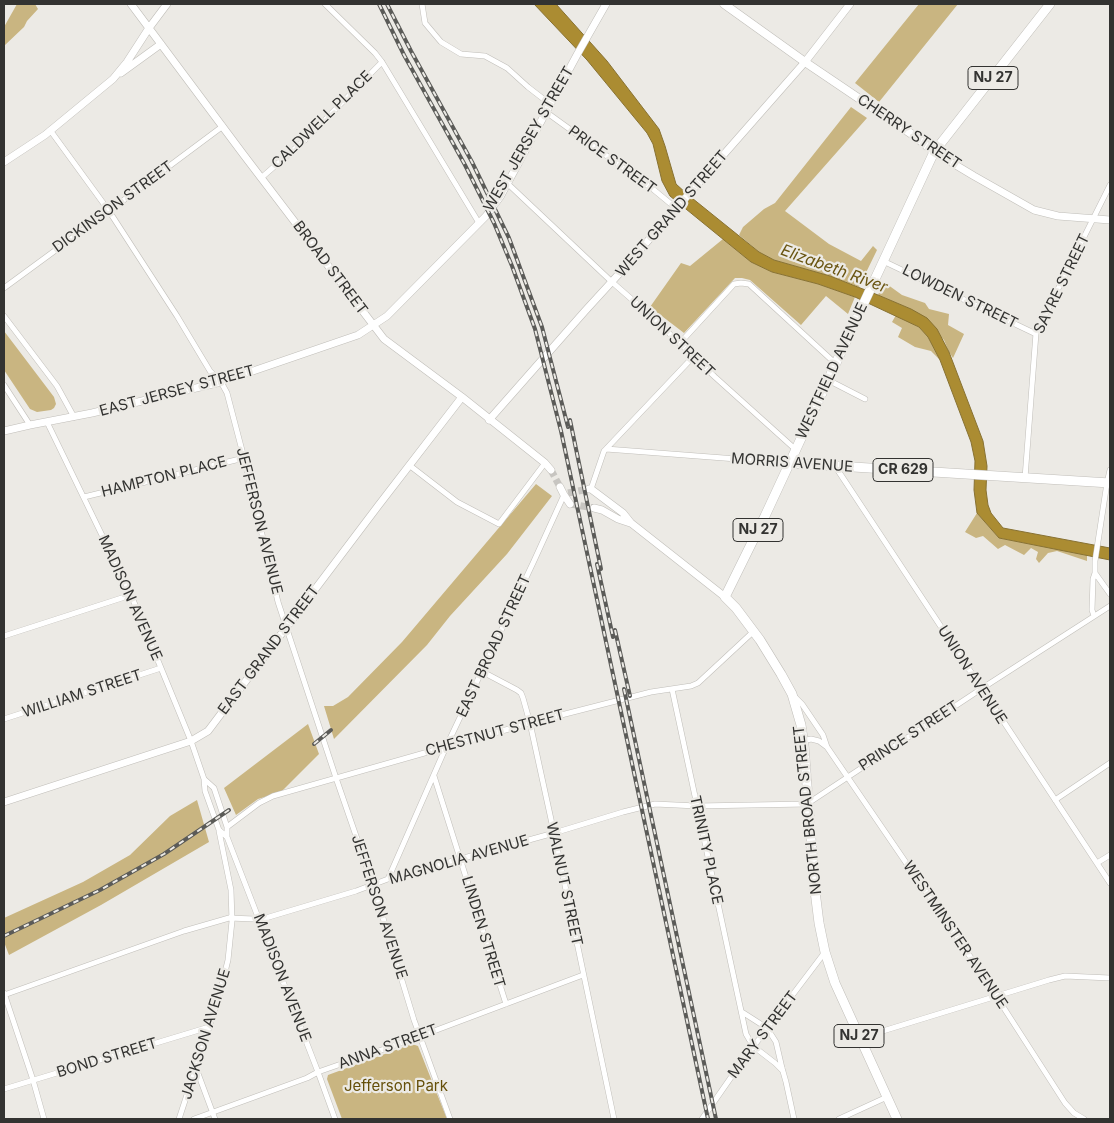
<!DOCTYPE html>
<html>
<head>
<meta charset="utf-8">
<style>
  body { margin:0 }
  #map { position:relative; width:1114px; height:1123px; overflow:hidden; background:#eceae5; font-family:Inter,sans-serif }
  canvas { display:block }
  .frame { position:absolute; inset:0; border:5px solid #333331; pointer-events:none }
</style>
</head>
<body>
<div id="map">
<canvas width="1114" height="1123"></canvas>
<div class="frame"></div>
</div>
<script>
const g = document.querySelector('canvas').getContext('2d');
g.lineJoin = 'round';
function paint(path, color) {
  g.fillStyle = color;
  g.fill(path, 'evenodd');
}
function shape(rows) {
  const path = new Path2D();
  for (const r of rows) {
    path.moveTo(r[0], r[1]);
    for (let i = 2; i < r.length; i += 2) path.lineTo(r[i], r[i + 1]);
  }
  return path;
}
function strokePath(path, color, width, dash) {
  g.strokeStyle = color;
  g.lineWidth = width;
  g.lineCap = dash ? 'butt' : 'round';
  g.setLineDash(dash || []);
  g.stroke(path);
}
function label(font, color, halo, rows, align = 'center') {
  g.font = font + ' Inter,sans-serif';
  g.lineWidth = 4.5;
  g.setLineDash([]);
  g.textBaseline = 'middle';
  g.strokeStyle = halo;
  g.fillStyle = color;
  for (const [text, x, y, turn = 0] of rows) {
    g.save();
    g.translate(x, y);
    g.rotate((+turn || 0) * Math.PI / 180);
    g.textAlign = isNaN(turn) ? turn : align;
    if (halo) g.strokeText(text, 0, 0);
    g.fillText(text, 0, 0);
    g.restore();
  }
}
paint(shape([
  [17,4,35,4,38,9,27,21,24,27,4,46,4,27],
  [919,4,958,4,879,102,855,83],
  [851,107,867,118,785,211,829,244,861,261,873,246,877,250,859,287,830,276,774,260,759,252,739,235,743,227,764,209,775,203],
  [723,239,751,262,772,272,818,284,855,297,848,314,826,296,801,325,750,280,742,278,735,278,684,333,650,307,681,263,690,266],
  [884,282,902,295,925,303,929,309,949,314,948,325,964,334,953,358,949,352,944,340,911,309,878,295],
  [896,315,919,327,928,337,940,360,931,351,915,347,898,337,902,328,892,322],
  [4,331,54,397,56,404,54,408,51,410,37,412,30,409,4,370],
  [536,484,552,496,507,554,450,616,427,645,334,739,324,706,333,706,348,697,402,642],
  [977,513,999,538,1087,555,1087,561,1057,551,1048,553,1039,563,1036,559,1038,552,1031,548,1024,555,1005,545,998,549,983,536,976,538,965,532],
  [308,724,319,754,281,792,258,799,236,815,224,788],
  [197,800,209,842,101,905,9,955,4,942,4,918,83,882,130,855,170,816],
  [412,1044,418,1046,447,1119,342,1119,327,1079,328,1075]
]), '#c9b581');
const water = shape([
  [534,4,556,4,607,61,659,129,665,146,676,184,687,194,759,252,774,260,830,276,878,295,911,309,927,318,937,329,949,352,983,441,987,466,986,490,988,505,991,513,1003,528,1110,548,1110,560,999,538,977,513,974,490,975,461,971,442,940,360,928,337,919,327,855,297,818,284,772,272,751,262,670,196,662,181,653,144,647,133,587,60,534,4]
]);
paint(water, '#ab8c32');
strokePath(water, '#877132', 1);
strokePath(shape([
  [551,470,560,487],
  [568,493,589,489],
  [570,504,594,508]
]), '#c7c5c1', 7, [7, 3.5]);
const minor = shape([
  [325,4,375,53,382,62,479,223],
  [422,4,425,23,441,42,461,54,485,56,507,68,528,87,550,104],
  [546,112,654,190,677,209],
  [50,130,109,211,177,316,210,371,221,382,227,393,244,458,278,602,336,778,373,885,414,1020,450,1119],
  [261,178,306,139,382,62],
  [507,183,612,282,652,317,715,377,795,449],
  [883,261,1036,334],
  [4,288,109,211,223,126],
  [4,316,57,386,74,417],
  [680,343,734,284,741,283,749,284,836,364],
  [828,380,865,399],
  [4,385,30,425],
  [47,422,131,595,191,741,204,779,205,791,219,830,227,837],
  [606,449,694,356],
  [409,465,457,502,499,524,545,463],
  [835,466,1110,883],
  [1110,470,1107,483,1095,561,1095,573,1110,594],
  [1025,478,1036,333,1110,185],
  [591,489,604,451,606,449,789,463],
  [84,497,244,458],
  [1094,616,1092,610,1093,579,1095,573],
  [4,636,131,595],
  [481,671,517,690,521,693,523,698,530,723,554,833,614,1119],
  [672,689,746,1034,753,1046,775,1063,783,1071],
  [793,695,802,704,823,735,827,747,982,974,1065,1103,1074,1113,1084,1119],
  [4,719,161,668],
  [803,741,811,739,819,741,827,747],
  [434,776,506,1004],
  [204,779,214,788,227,827,227,837,318,1072,335,1119],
  [1055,800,1110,763],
  [227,827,259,803,273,796,530,723,651,692,691,686,698,683,754,631],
  [1097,863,1110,855],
  [388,879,446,747,533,563,564,495],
  [4,993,33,1080,44,1119],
  [4,995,184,931,229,918,254,919,259,920,356,891,388,879,554,833,623,812,655,804,697,806,807,804,981,689,1110,606],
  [742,1012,767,1028,776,1042,782,1068,786,1082,794,1119],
  [860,1038,1049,980,1065,976,1110,978],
  [196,1068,215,1119],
  [4,1089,209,1027],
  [179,1119,218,1000,228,960,232,921,231,890,219,831],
  [194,1119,307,1078,318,1072,410,1040,583,975],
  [702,1119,741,1063,825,952],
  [839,1119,887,1097]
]);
const tertiary = shape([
  [131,4,243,154,384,339,462,397,545,463,551,470],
  [121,73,161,44],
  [934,152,974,176,1034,210,1058,216,1110,220],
  [4,162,45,135,113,79,127,62,149,28,167,4],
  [489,420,585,311,617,276,783,87,805,62,850,4],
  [4,431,30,425,92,413,221,382,358,335,387,316,486,216,500,197,578,53,606,4],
  [560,487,564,495,570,504],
  [589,489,591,489,623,513,631,523,725,597],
  [594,508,602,510,618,519,630,523],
  [4,802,191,741,208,731,378,506,462,397]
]);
const secondary = shape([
  [724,4,805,62,916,137,934,152]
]);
const primary = shape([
  [789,463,1110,483],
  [897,1119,835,983,825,952,819,923,815,891,804,746,801,725,792,694,781,674,760,640,736,608,725,597,765,516,934,152,1050,4]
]);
strokePath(minor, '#c0beb9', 6);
strokePath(tertiary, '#c0beb9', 8);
strokePath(secondary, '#c0beb9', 9);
strokePath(primary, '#c0beb9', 10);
strokePath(minor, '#fff', 5);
strokePath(tertiary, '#fff', 7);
strokePath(secondary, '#fff', 8);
strokePath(primary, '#fff', 9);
const rail = shape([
  [379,4,404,55,465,165,494,223,512,266,535,329,561,431,708,1119],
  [387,4,411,51,472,162,509,238,542,327,568,427],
  [570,420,601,569],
  [597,564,613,637],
  [615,630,630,696],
  [624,689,716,1119],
  [314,744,331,730],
  [4,936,100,890,164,854,229,810]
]);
strokePath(rail, '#5b5b58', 4);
strokePath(rail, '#eceae5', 2, [5.5]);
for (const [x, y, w] of [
  [993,78,50],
  [903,470,60],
  [758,530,50],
  [859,1036,50]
]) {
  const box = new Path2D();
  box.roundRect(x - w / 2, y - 11.5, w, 23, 4);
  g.fillStyle = '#eceae5';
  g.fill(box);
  strokePath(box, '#333331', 1);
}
label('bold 14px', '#333331', null, [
  ["NJ 27",993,78],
  ["CR 629",903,470],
  ["NJ 27",758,530],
  ["NJ 27",859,1036]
]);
label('15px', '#333331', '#eceae5', [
  ["CALDWELL PLACE",322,120,-44],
  ["CHERRY STREET",909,132,34],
  ["WEST JERSEY STREET",529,139,-60],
  ["PRICE STREET",612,160,36],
  ["DICKINSON STREET",113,207,-36],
  ["WEST GRAND STREET",672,214,-49],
  ["BROAD STREET",330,268,53],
  ["SAYRE STREET",1062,284,-64],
  ["LOWDEN STREET",960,297,26],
  ["UNION STREET",672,337,43],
  ["WESTFIELD AVENUE",832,371,-65],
  ["EAST JERSEY STREET",177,391,-15],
  ["MORRIS AVENUE",792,463,4],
  ["HAMPTON PLACE",164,477,-14],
  ["JEFFERSON AVENUE",259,521,76],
  ["MADISON AVENUE",130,598,66],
  ["EAST BROAD STREET",494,646,-65],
  ["EAST GRAND STREET",269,650,-53],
  ["UNION AVENUE",972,675,57],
  ["WILLIAM STREET",82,694,-18],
  ["CHESTNUT STREET",495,733,-15],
  ["PRINCE STREET",909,736,-33],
  ["NORTH BROAD STREET",808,810,-96],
  ["TRINITY PLACE",706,850,78],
  ["MAGNOLIA AVENUE",459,860,-16],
  ["WALNUT STREET",564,884,78],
  ["JEFFERSON AVENUE",379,907,72],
  ["LINDEN STREET",483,932,73],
  ["WESTMINSTER AVENUE",955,935,56],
  ["MADISON AVENUE",282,978,69],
  ["JACKSON AVENUE",206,1034,-73],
  ["MARY STREET",763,1035,-53],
  ["ANNA STREET",388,1047,-20],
  ["BOND STREET",107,1058,-17]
]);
label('15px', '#654f09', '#eceae5', [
  ["Jefferson Park",396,1086]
]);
label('italic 16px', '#695410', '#eceae5', [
  ["Elizabeth River",834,269,20]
]);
</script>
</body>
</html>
